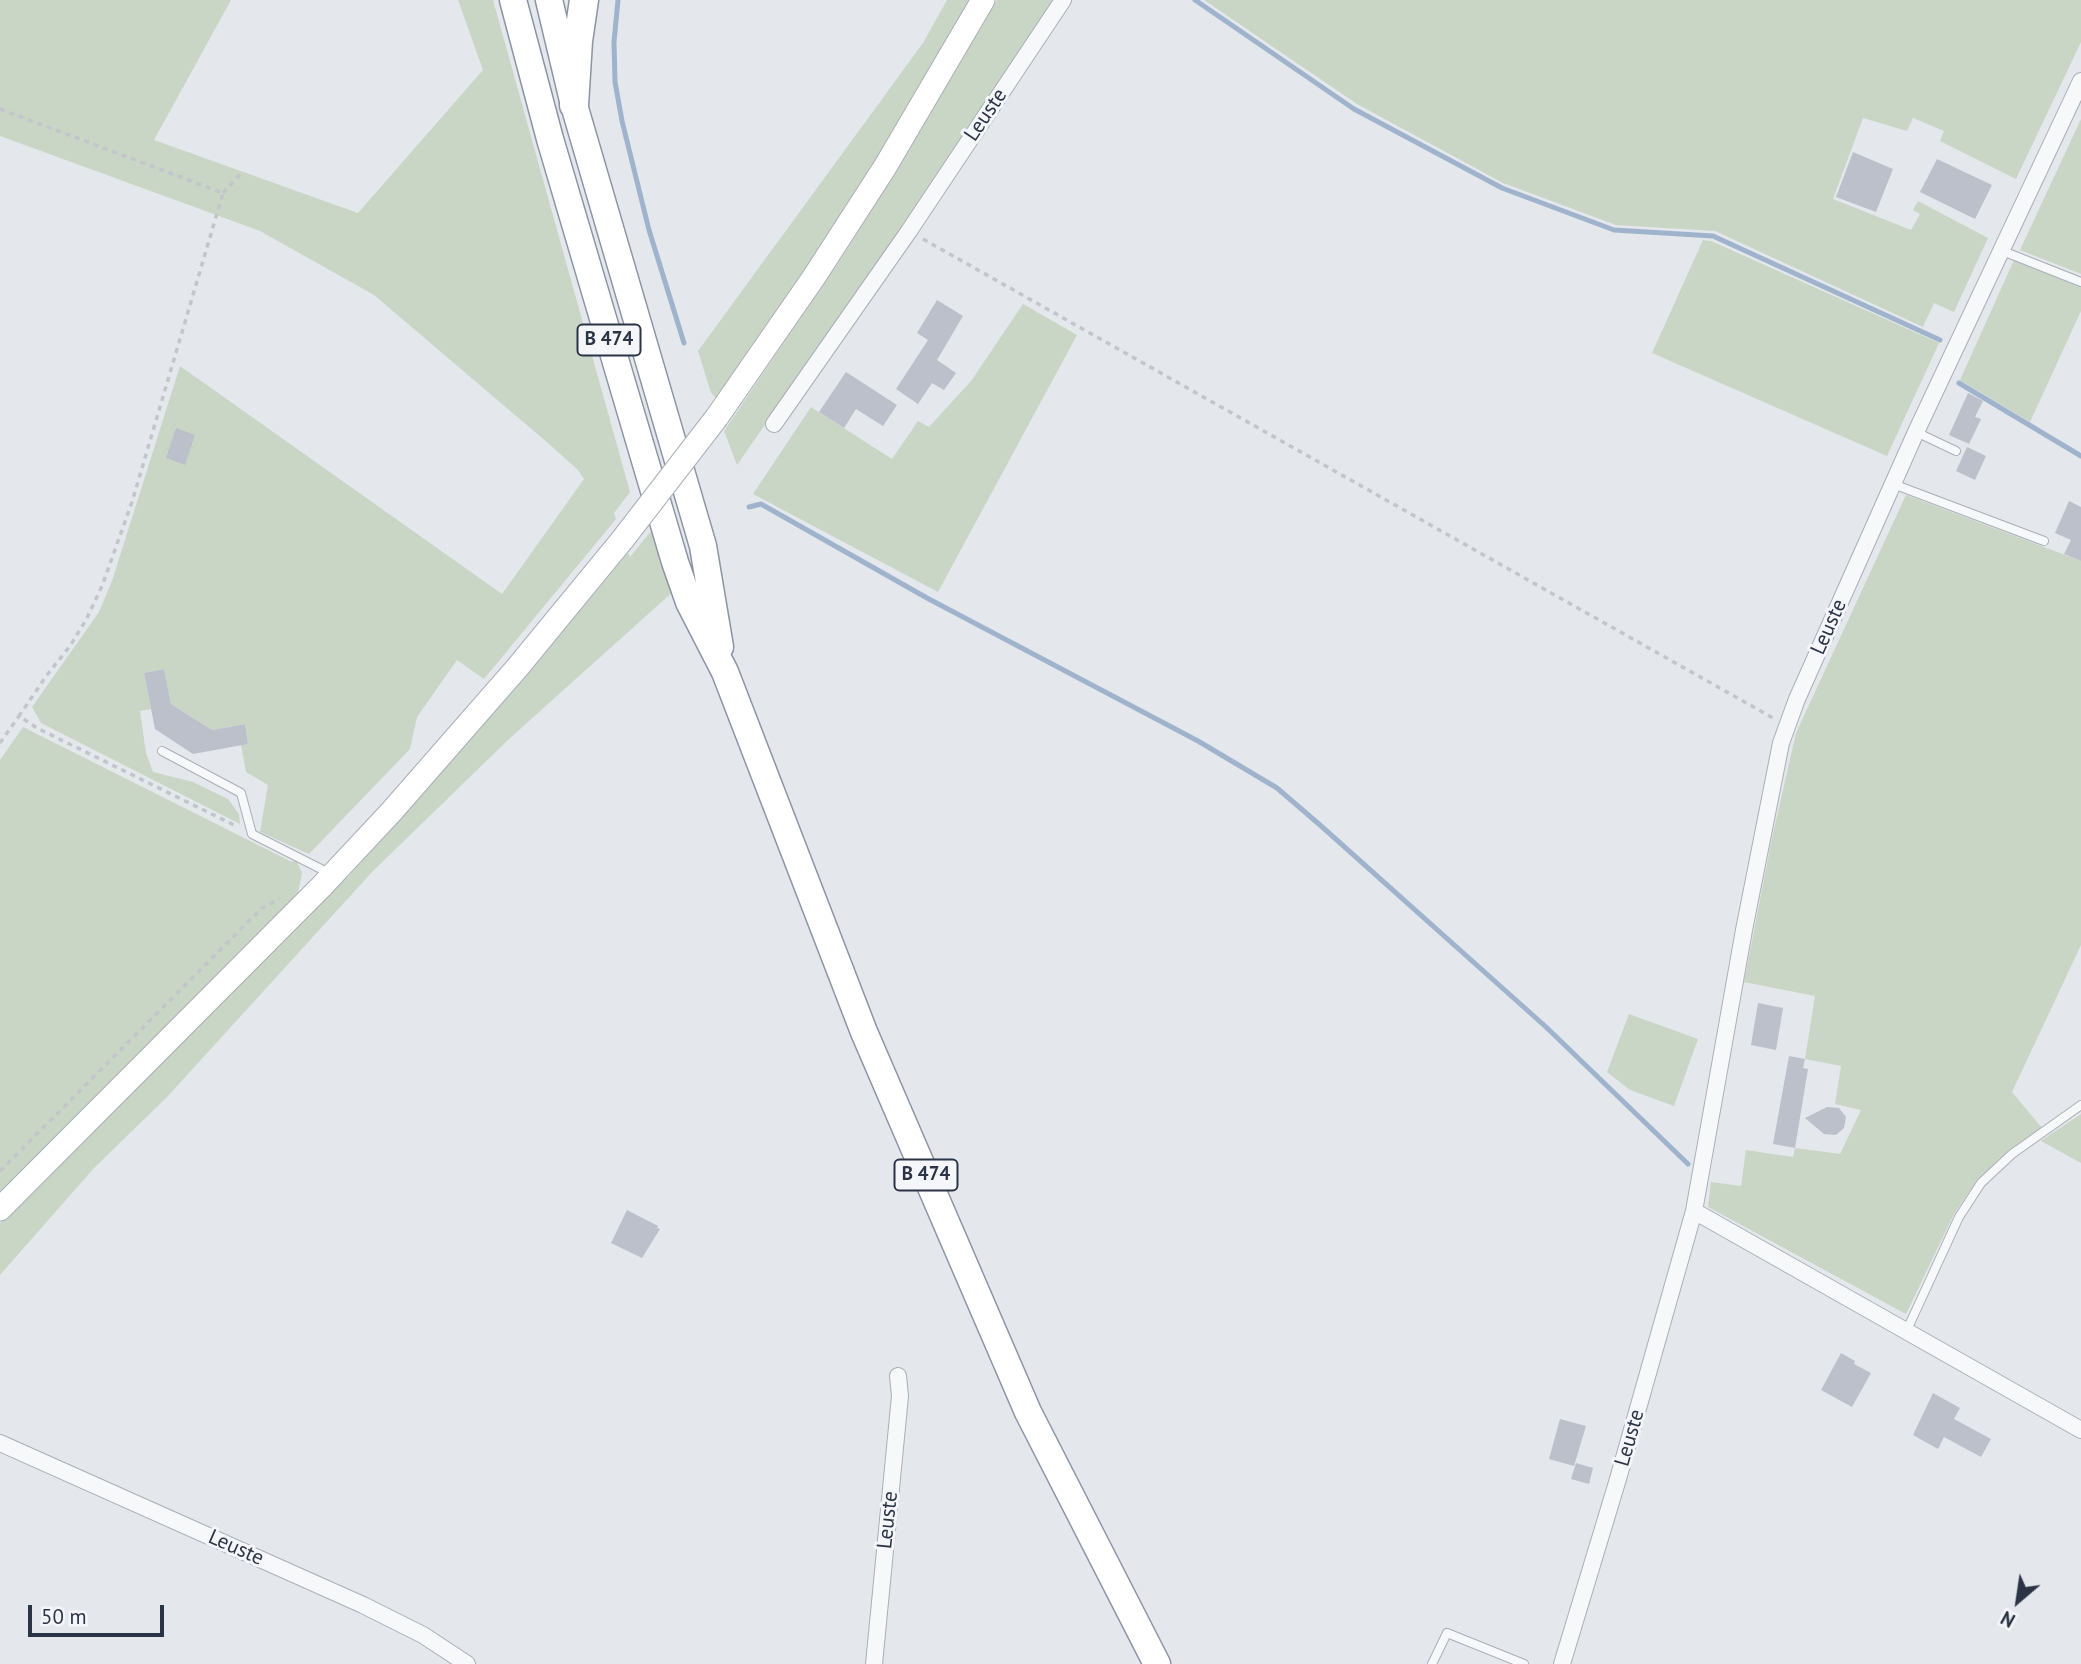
<!DOCTYPE html>
<html>
<head>
<meta charset="utf-8">
<style>
  body { margin:0 }
  #map { position:relative; width:2081px; height:1664px; overflow:hidden; background:#e4e7ec; font-family:"PT Sans",sans-serif }
  canvas { display:block }
  .north { position:absolute; left:1983px; top:1566px; width:70px; height:70px; -webkit-text-stroke:5px #f4f6f9; paint-order:stroke; rotate:209deg; font-size:19px; font-weight:700; line-height:28px; text-align:center; color:#2b3445 }
  .north::after { content:''; display:block; margin:auto; width:24px; height:32px; background:#2b3445; clip-path:polygon(50% 0,100% 100%,50% 72%,0 100%) }
  .scale { position:absolute; left:28px; top:1605px; width:136px; height:32px; box-sizing:border-box; border:4px solid #2b3445; border-top:0; padding-left:9px; font-size:21px; line-height:24px; white-space:nowrap; color:#2b3445; -webkit-text-stroke:5px #f4f6f9; paint-order:stroke }
</style>
</head>
<body>
<div id="map">
<canvas width="2081" height="1664"></canvas>
<div class="north">N</div>
<div class="scale">50 m</div>
</div>
<script>
const g = document.querySelector('canvas').getContext('2d');
g.lineJoin = 'round';
function paint(path, color) {
  g.fillStyle = color;
  g.fill(path, 'evenodd');
}
function shape(rows) {
  const path = new Path2D();
  for (const r of rows) {
    path.moveTo(r[0], r[1]);
    for (let i = 2; i < r.length; i += 2) path.lineTo(r[i], r[i + 1]);
  }
  return path;
}
function strokePath(path, color, width, dash) {
  g.strokeStyle = color;
  g.lineWidth = width;
  g.lineCap = dash ? 'butt' : 'round';
  g.setLineDash(dash || []);
  g.stroke(path);
}
function label(font, color, halo, rows, align = 'center') {
  g.font = font + ' "PT Sans",sans-serif';
  g.lineWidth = 6;
  g.setLineDash([]);
  g.textBaseline = 'middle';
  g.strokeStyle = halo;
  g.fillStyle = color;
  for (const [text, x, y, turn = 0] of rows) {
    g.save();
    g.translate(x, y);
    g.rotate((+turn || 0) * Math.PI / 180);
    g.textAlign = isNaN(turn) ? turn : align;
    if (halo) g.strokeText(text, 0, 0);
    g.fillText(text, 0, 0);
    g.restore();
  }
}
paint(shape([
  [0,0,231,0,154,140,358,213,483,70,458,0,493,0,630,492,614,513,616,519,484,679,457,660,417,717,410,749,309,854,260,832,268,785,246,772,241,745,248,744,245,724,212,730,171,704,164,669,144,673,151,709,140,711,146,753,153,772,193,782,228,799,239,814,240,824,41,723,32,707,99,612,112,581,180,366,502,594,584,479,578,470,549,444,374,295,260,231,0,136],
  [947,0,973,0,913,104,827,240,717,399,711,393,698,351,923,43],
  [997,0,1054,0,900,230,737,465,724,431,851,243],
  [1204,0,2081,0,2081,42,2016,179,1940,141,1944,131,1913,118,1907,131,1863,118,1833,199,1911,230,1920,214,1913,210,1918,201,1988,238,1954,312,1934,303,1923,327,1715,231,1616,225,1503,183,1357,104],
  [2081,119,2081,274,2020,250],
  [1703,240,1711,241,1939,343,1887,456,1652,353],
  [2014,260,2081,286,2081,311,2030,422,1960,380],
  [1023,304,1077,335,938,592,753,494,811,407,892,459,918,421,929,427,971,381],
  [1906,495,2081,561,2081,945,2012,1092,2042,1128,2009,1150,1977,1180,1954,1214,1906,1314,1708,1207,1711,1182,1741,1186,1746,1150,1793,1157,1795,1148,1840,1154,1861,1110,1835,1104,1841,1066,1805,1059,1815,996,1744,982,1772,838,1796,733],
  [656,525,676,589,509,739,373,871,167,1097,94,1168,0,1275,0,1223,330,891,349,876,522,681,628,553,630,557],
  [23,727,292,862,296,860,302,873,297,898,0,1195,0,760],
  [1629,1014,1698,1039,1674,1106,1630,1090,1607,1072],
  [2081,1114,2081,1163,2041,1141,2048,1136]
]), '#c9d6c5');
strokePath(shape([
  [618,0,614,42,615,82,622,121,649,230,684,343],
  [1195,0,1354,109,1502,188,1614,230,1713,236,1940,340],
  [1959,383,2081,456],
  [749,507,761,504,927,598,1198,741,1277,788,1320,825,1546,1027,1688,1164]
]), '#9fb4cc', 5);
paint(shape([
  [1853,152,1893,169,1876,212,1836,197],
  [1937,159,1992,185,1975,219,1920,192],
  [937,300,963,316,937,360,956,373,944,390,932,383,918,404,896,389,928,340,917,333],
  [846,372,897,405,883,426,856,409,844,428,819,412],
  [1968,393,1983,401,1975,417,1981,419,1969,444,1949,435],
  [176,428,195,435,185,465,166,458],
  [1967,447,1986,456,1975,480,1956,471],
  [2069,501,2081,507,2081,561,2064,554,2071,540,2055,533],
  [164,669,171,704,212,730,245,724,248,744,193,754,155,729,144,673],
  [1758,1003,1783,1008,1776,1050,1751,1045],
  [1789,1056,1805,1059,1803,1068,1808,1069,1795,1148,1773,1144],
  [1827,1107,1839,1108,1846,1117,1844,1128,1836,1135,1824,1134,1805,1118],
  [627,1210,658,1226,657,1228,660,1229,642,1258,611,1243],
  [1841,1353,1855,1361,1854,1364,1871,1373,1852,1407,1821,1390],
  [1933,1393,1960,1408,1954,1419,1991,1439,1981,1457,1944,1437,1938,1449,1913,1435],
  [1560,1419,1586,1426,1574,1466,1549,1459],
  [1576,1463,1593,1468,1589,1484,1571,1479]
]), '#bbc0ca');
const service = shape([
  [2000,250,2081,282],
  [1916,432,1956,451],
  [1893,484,2044,541],
  [162,751,241,793,252,834,329,873],
  [1906,1332,1959,1217,1981,1183,2012,1154,2081,1105],
  [1432,1664,1447,1633,1524,1664]
]);
const minor = shape([
  [774,424,909,231,1063,0],
  [1694,1211,2081,1430],
  [0,1443,363,1605,423,1635,467,1664],
  [874,1664,900,1396,898,1376],
  [1562,1664,1618,1479,1694,1211,1744,930,1781,743,1797,699,1916,432,2081,81]
]);
const secondary = shape([
  [717,417,814,277,885,167,983,0],
  [0,1209,321,887,392,811,517,668,623,539]
]);
const trunk = shape([
  [513,0,550,139,675,562,689,602,725,672,864,1032,1028,1412,1157,1664],
  [549,0,574,105,703,546,720,647]
]);
const motorway = shape([
  [574,105,578,41,584,0]
]);
strokePath(service, '#a9aeb7', 10);
strokePath(minor, '#a9aeb7', 18);
strokePath(secondary, '#a9aeb7', 25);
strokePath(trunk, '#8b94a3', 29);
strokePath(motorway, '#8b94a3', 31);
strokePath(shape([
  [0,109,223,193,132,502,102,586,86,620,70,646,47,675,19,716,37,728,236,826],
  [223,193,242,172],
  [923,239,1773,718],
  [0,743,19,716],
  [0,1171,262,908,279,899]
]), '#c2c5cb', 3.5, [5, 5]);
strokePath(service, '#f7f8fa', 8);
strokePath(minor, '#f7f8fa', 16);
strokePath(secondary, '#fff', 23);
strokePath(trunk, '#fff', 26);
strokePath(motorway, '#fff', 28);
const secondaryBridge = shape([
  [623,539,717,417]
]);
strokePath(secondaryBridge, '#a9aeb7', 25, []);
strokePath(secondaryBridge, '#fff', 23);
for (const [x, y, w] of [
  [609,340,63],
  [926,1175,63]
]) {
  const box = new Path2D();
  box.roundRect(x - w / 2, y - 15.5, w, 31, 5);
  g.fillStyle = '#f4f6f9';
  g.fill(box);
  strokePath(box, '#2b3445', 2);
}
label('bold 19px', '#2b3445', null, [
  ["B 474",609,340],
  ["B 474",926,1175]
]);
label('21px', '#2b3445', '#f4f6f9', [
  ["Leuste",986,115,-56],
  ["Leuste",1829,627,-66],
  ["Leuste",1630,1438,-74],
  ["Leuste",888,1520,-84],
  ["Leuste",236,1548,24]
]);
</script>
</body>
</html>
